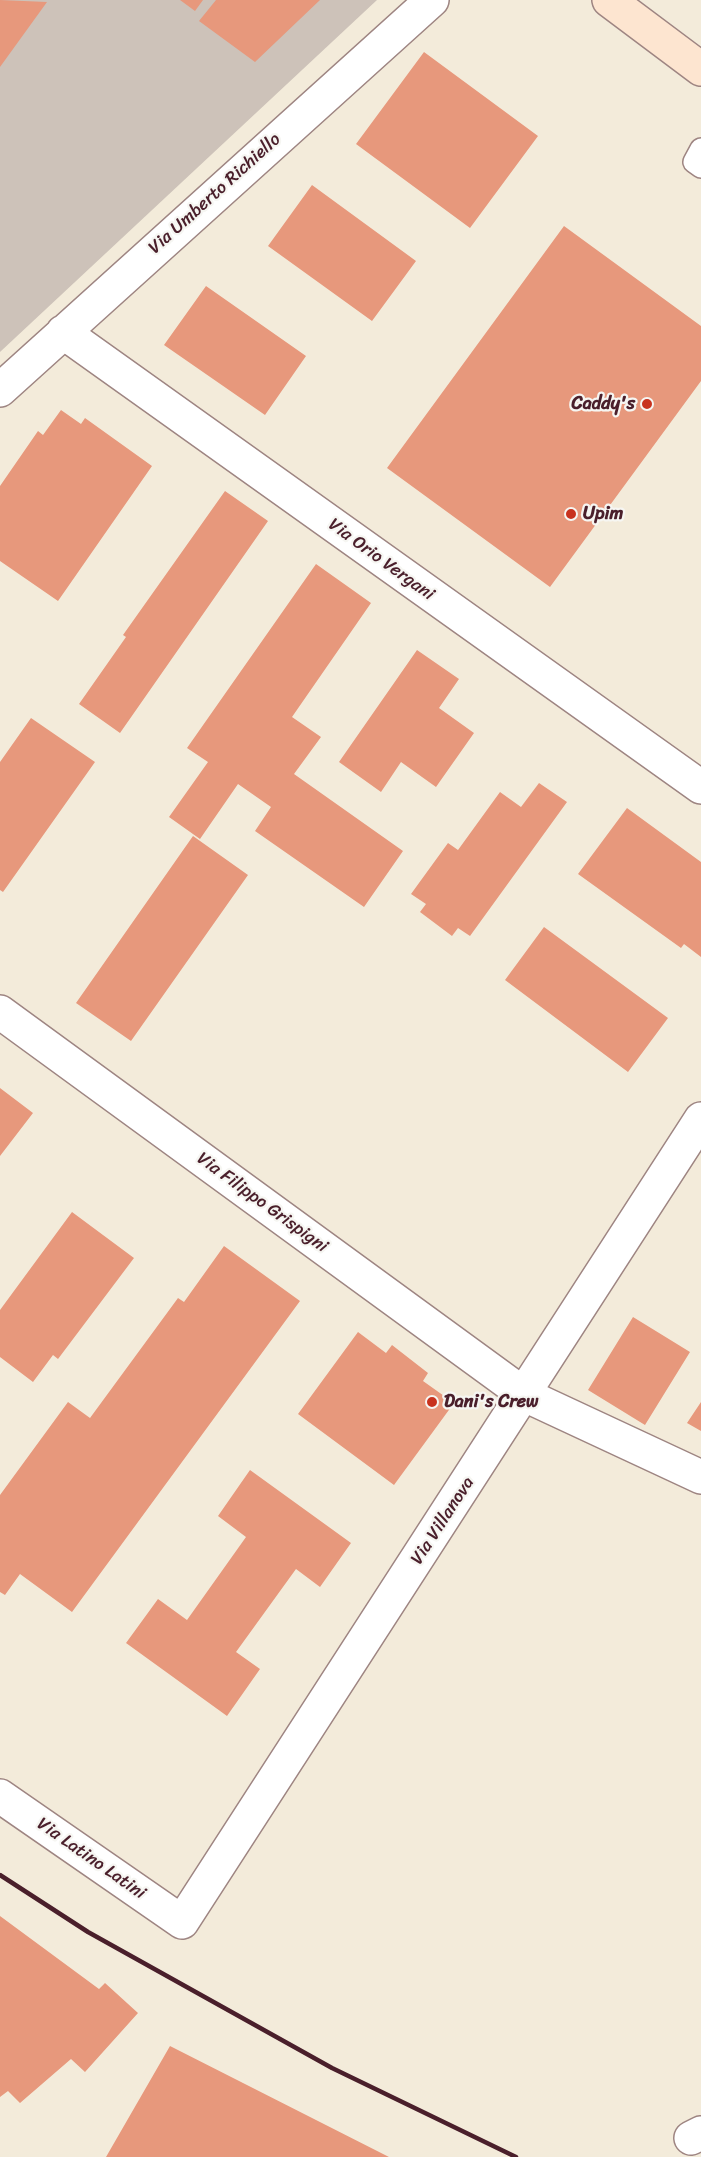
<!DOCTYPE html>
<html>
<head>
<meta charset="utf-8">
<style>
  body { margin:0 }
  canvas { display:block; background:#f3ebda }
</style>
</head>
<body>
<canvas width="701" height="2157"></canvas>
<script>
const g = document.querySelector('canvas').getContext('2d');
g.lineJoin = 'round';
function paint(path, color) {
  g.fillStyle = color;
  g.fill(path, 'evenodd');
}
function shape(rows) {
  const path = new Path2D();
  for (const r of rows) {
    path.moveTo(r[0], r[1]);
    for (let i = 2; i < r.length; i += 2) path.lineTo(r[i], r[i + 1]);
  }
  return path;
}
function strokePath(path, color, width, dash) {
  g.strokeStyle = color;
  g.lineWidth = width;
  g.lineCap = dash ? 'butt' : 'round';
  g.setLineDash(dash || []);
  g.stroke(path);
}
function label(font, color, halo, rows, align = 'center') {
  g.font = font + ' Sriracha,sans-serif';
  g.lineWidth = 4.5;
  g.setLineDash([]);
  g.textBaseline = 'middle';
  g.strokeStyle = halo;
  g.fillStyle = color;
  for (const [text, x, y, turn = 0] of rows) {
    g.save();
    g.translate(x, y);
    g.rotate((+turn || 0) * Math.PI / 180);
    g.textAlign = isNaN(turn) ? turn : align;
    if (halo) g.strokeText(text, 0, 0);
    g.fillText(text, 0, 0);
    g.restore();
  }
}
paint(shape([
  [0,0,377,0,0,352]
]), '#cdc2b9');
paint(shape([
  [0,0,47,2,0,67],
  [180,0,203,0,195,11],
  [216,0,320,0,255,62,199,21],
  [424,52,538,136,470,228,356,144],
  [312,185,416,261,372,321,268,246],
  [564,226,701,326,701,381,550,587,387,468],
  [206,286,306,356,265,415,164,345],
  [61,410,81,424,85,418,152,466,58,601,0,561,0,486,38,431,43,435],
  [225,491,268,521,120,733,79,704,126,637,123,635],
  [316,564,371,603,292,717,321,737,294,774,403,851,364,907,255,831,271,807,238,784,200,839,169,817,208,762,187,748],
  [417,650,459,679,439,708,474,733,436,787,401,762,381,792,339,762],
  [31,718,95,762,3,892,0,890,0,762],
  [539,783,567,802,470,936,458,928,452,936,420,912,426,904,411,894,448,843,458,850,500,792,521,807],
  [627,808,701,862,701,957,684,944,681,948,578,874],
  [193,836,248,875,131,1041,76,1003],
  [544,927,668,1018,628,1072,505,980],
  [0,1088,33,1113,0,1156],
  [72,1212,134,1258,58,1359,53,1355,33,1382,0,1357,0,1310],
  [224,1246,300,1301,72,1612,20,1574,5,1595,0,1592,0,1495,68,1402,90,1418,178,1298,184,1302],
  [633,1317,690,1352,645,1425,588,1390],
  [358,1332,386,1353,392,1345,428,1373,423,1381,454,1403,394,1485,298,1414],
  [701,1402,701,1431,687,1423],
  [250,1470,351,1543,320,1587,296,1569,236,1652,260,1669,227,1716,126,1643,158,1599,187,1620,246,1537,218,1516],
  [0,1916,99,1989,105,1983,138,2013,85,2072,71,2059,20,2103,8,2091,0,2097],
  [170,2046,389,2157,106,2157]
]), '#e7987c');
const lane = shape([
  [701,149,694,162,701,167]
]);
const street = shape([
  [63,332,701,787],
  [0,390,432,0],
  [0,1012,525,1395,701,1477],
  [0,1796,182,1922,701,1119],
  [691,2138,701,2133]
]);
const secondary = shape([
  [609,0,701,69]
]);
strokePath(lane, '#9e8582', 24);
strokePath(street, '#9e8582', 36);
strokePath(secondary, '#9e8582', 36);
strokePath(lane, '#fff', 21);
strokePath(street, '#fff', 33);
strokePath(secondary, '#fde5d0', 33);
strokePath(shape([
  [0,1875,88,1932,332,2068,516,2157]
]), '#4a1f2b', 4.5);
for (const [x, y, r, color] of [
  [647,404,6,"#c8321e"],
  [571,514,6,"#c8321e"],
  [432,1402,6,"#c8321e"]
]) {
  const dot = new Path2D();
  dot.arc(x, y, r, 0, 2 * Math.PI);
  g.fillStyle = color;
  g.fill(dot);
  strokePath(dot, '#f6f6f2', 2);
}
label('18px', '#4a1f2b', '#f6f6f2', [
  ["Via Umberto Richiello",215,194,-42],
  ["Via Orio Vergani",381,560,36],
  ["Via Filippo Grispigni",262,1203,36],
  ["Via Villanova",443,1521,-57],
  ["Via Latino Latini",91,1859,35]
]);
label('bold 18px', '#4a1f2b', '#f6f6f2', [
  ["Caddy's",635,404,"right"],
  ["Upim",583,514],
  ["Dani's Crew",444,1402]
], 'left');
</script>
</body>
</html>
